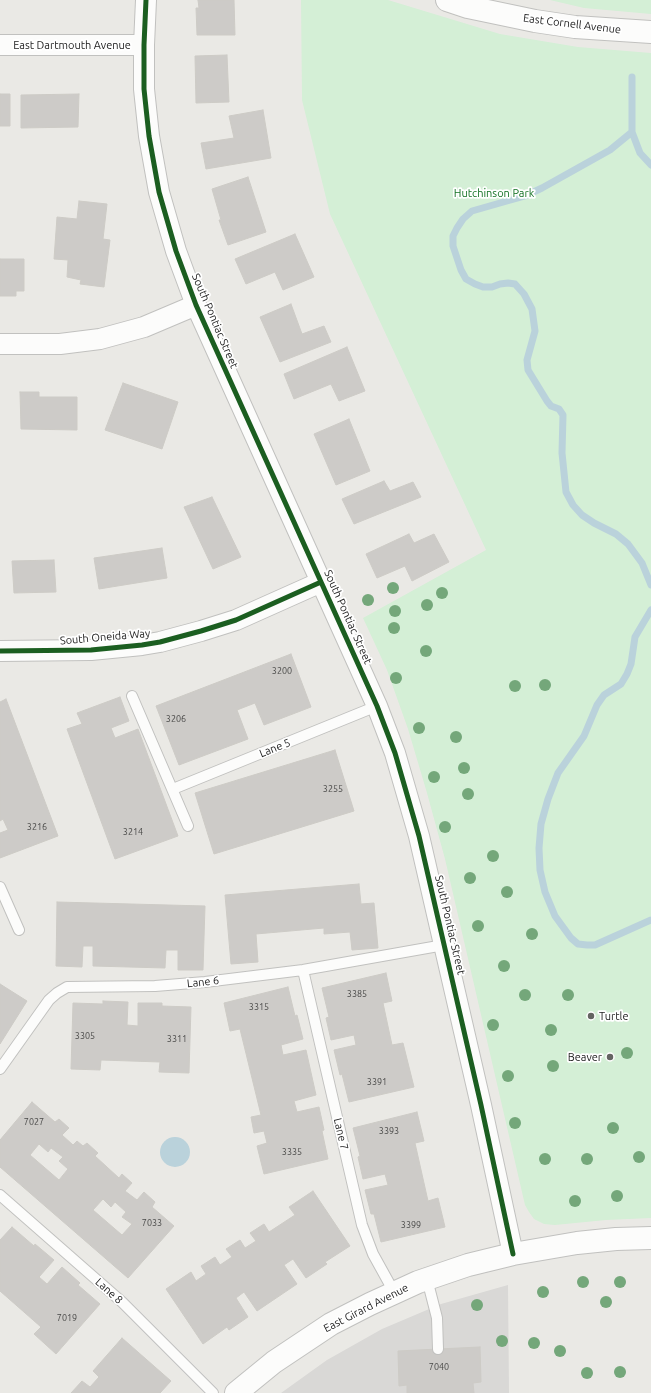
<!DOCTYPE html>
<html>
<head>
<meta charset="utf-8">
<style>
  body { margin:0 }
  canvas { display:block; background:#eae9e5 }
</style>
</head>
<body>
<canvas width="651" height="1393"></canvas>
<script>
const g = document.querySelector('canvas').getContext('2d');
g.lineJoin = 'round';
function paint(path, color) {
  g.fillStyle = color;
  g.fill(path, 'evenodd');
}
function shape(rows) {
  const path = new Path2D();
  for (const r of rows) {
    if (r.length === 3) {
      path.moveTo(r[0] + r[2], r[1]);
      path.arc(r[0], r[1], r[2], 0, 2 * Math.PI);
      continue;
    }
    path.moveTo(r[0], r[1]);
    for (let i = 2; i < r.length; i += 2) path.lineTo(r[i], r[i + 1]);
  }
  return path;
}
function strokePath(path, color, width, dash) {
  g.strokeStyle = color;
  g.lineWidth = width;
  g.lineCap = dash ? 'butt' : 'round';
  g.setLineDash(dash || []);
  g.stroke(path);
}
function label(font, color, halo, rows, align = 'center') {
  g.font = font + ' Ubuntu,sans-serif';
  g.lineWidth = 3.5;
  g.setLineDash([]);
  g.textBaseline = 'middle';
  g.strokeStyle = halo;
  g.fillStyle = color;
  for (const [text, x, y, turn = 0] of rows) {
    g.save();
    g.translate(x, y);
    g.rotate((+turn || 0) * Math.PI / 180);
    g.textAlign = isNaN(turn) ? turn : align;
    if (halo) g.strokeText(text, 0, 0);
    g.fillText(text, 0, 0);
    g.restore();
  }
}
paint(shape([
  [508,1285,509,1393,281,1393,327,1360,382,1329,441,1304]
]), '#d9d8d6');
paint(shape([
  [301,0,388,0,500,34,578,47,651,53,651,1218,606,1220,555,1225,544,1224,534,1219,529,1212,525,1205,445,859,427,793,408,729,387,670,363,618,486,550,330,214,302,100],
  [550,0,651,0,651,14,584,8]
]), '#d4efd6');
paint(shape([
  [175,1152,15]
]), '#bad2db');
strokePath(shape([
  [632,77,632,132,640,153,651,165],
  [632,132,610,150,542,188,525,196,507,201,472,211,463,219,457,228,453,236,453,246,461,270,466,279,475,284,483,287,492,287,500,284,508,283,515,284,524,294,532,309,535,331,527,360,528,370,547,401,551,406,559,409,563,415,562,453,566,492,573,505,582,515,594,523,616,534,628,544,642,563,651,585],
  [651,610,635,637,631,664,627,674,621,684,604,695,597,705,584,736,558,773,548,799,541,824,539,848,540,870,545,892,555,916,571,938,578,944,587,945,595,945,651,920]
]), '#bad2db', 7);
const building = shape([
  [198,0,234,0,235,35,197,35,196,8,199,8,198,0],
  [227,55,229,102,196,103,195,56,227,55],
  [0,94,10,94,10,126,0,126,0,94],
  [79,94,78,127,21,128,21,95,79,94],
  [263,110,271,158,206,169,201,143,234,138,229,116,263,110],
  [248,177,266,232,228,245,219,220,221,220,212,189,248,177],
  [79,201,107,204,103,239,110,240,104,287,80,284,81,280,67,277,68,260,54,259,57,217,77,219,79,201],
  [295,234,314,277,283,290,275,272,246,284,235,259,295,234],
  [0,259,24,259,24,291,16,291,16,296,0,296,0,259],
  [291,304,302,334,324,326,331,342,280,362,260,317,291,304],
  [347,347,365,391,339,401,331,384,294,399,284,374,347,347],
  [123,383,178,402,162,449,105,430,123,383],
  [20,392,39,392,39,397,77,397,77,430,21,429,20,392],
  [349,419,370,471,336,485,314,434,349,419],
  [384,481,390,491,413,482,421,497,354,524,342,499,384,481],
  [212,497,241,557,213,569,184,507,212,497],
  [409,534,414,543,434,534,449,562,412,581,405,566,377,578,366,554,409,534],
  [162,548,167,578,99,589,94,558,162,548],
  [54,560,56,592,14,593,12,561,54,560],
  [291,654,311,707,264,725,255,703,237,710,248,739,179,765,156,706,291,654],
  [120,697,129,721,111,728,115,738,138,729,178,836,115,859,67,729,82,724,77,713,120,697],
  [6,699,58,836,0,858,0,833,8,830,3,819,0,821,0,702,6,699],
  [335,750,354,811,214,854,195,793,335,750],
  [359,884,361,904,374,903,378,948,352,950,350,932,324,934,324,928,256,934,258,962,231,964,225,895,359,884],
  [57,902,205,906,203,970,178,970,178,950,166,950,165,968,93,966,93,946,83,946,82,967,56,966,57,902],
  [386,973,392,1001,383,1003,392,1045,403,1043,414,1087,349,1102,342,1074,340,1075,334,1050,356,1045,354,1035,331,1040,326,1018,329,1017,322,988,386,973],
  [0,984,27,1001,0,1044,0,984],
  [288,987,295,1016,297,1015,303,1039,281,1045,283,1055,306,1050,316,1095,294,1101,297,1112,319,1107,324,1130,322,1131,328,1159,264,1174,257,1146,267,1143,264,1131,254,1133,251,1117,261,1115,240,1029,230,1031,224,1003,288,987],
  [103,1001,128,1002,127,1025,138,1026,138,1003,162,1003,162,1006,191,1007,189,1073,159,1072,160,1062,101,1060,100,1070,71,1069,73,1003,103,1004,103,1001],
  [32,1102,55,1122,59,1119,69,1128,62,1135,73,1145,77,1141,83,1146,87,1143,98,1153,95,1156,119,1178,122,1174,132,1183,125,1191,137,1200,144,1192,155,1202,152,1207,174,1226,128,1278,0,1167,0,1140,32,1102],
  [39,1144,48,1152,51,1148,63,1157,59,1161,68,1169,59,1180,30,1155,39,1144],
  [103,1199,111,1207,115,1202,126,1212,122,1217,132,1224,122,1235,93,1210,103,1199],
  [417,1112,424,1141,415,1143,428,1201,438,1198,445,1227,381,1242,374,1214,371,1214,365,1190,388,1185,385,1174,363,1179,358,1157,360,1156,353,1128,417,1112],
  [313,1191,350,1246,325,1262,327,1264,306,1278,293,1259,284,1265,297,1284,257,1311,244,1292,236,1298,248,1317,229,1330,227,1327,203,1344,166,1289,191,1272,196,1281,206,1274,201,1266,215,1257,220,1265,232,1257,226,1249,240,1240,245,1248,256,1241,250,1233,264,1224,269,1232,295,1215,289,1207,313,1191],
  [12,1227,34,1246,35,1244,54,1260,39,1277,47,1284,62,1267,80,1283,78,1285,100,1304,56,1354,34,1334,41,1327,0,1291,0,1240,12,1227],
  [122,1338,171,1381,160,1393,71,1393,82,1381,90,1387,99,1377,93,1371,122,1338],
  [480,1347,481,1382,473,1383,474,1393,407,1393,407,1385,399,1386,398,1351,480,1347]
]);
paint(building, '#cdcbc8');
strokePath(building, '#cdcbc6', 1);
const service = shape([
  [132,696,188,826],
  [173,789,377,706],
  [0,887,19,930],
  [303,970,362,1225,373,1254,394,1292],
  [0,1069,49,1000,57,993,67,987,155,986,205,982,303,970,444,945],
  [0,1195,122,1302,213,1393],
  [427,1279,437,1318,438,1349]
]);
const minor = shape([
  [146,0,144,45,144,89,149,136,159,192,176,251,196,305,377,706,395,753,419,836,481,1105,513,1254],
  [0,45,144,45],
  [0,344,60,344,100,339,144,327,196,305],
  [0,651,91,650,142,645,160,642,201,631,236,620,321,582]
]);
const tertiary = shape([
  [447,0,468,7,535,21,575,27,651,32],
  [236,1393,274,1362,331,1324,370,1304,418,1282,468,1265,513,1254,577,1243,616,1239,651,1238]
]);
strokePath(service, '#c1c1bf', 12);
strokePath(minor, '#c1c1bf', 22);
strokePath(tertiary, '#c1c1bf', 24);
strokePath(service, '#fcfcfb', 10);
strokePath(minor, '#fcfcfb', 20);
strokePath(tertiary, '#fcfcfb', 22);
strokePath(shape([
  [146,0,144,45,144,89,149,136,159,192,176,251,196,305,377,706,395,753,419,836,481,1105,513,1254],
  [0,651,91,650,142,645,160,642,201,631,236,620,321,582]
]), '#1b5e20', 5);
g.fillStyle = '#74a77a';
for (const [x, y] of [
  [393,588],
  [442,593],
  [368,600],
  [427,605],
  [395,611],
  [394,628],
  [426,651],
  [396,678],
  [545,685],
  [515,686],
  [419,728],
  [456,737],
  [464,768],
  [434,777],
  [468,794],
  [445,827],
  [493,856],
  [470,878],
  [507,892],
  [478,926],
  [532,934],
  [504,966],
  [525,995],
  [568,995],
  [493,1025],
  [551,1030],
  [627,1053],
  [553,1066],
  [508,1076],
  [515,1123],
  [613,1128],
  [639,1157],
  [545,1159],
  [587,1159],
  [617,1196],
  [575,1201],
  [583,1282],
  [620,1282],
  [543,1292],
  [606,1302],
  [477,1305],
  [502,1341],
  [534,1343],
  [560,1351],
  [620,1372],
  [587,1373]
]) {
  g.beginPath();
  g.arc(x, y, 6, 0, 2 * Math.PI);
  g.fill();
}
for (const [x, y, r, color] of [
  [591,1016,4,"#646462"],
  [610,1057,4,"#646462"]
]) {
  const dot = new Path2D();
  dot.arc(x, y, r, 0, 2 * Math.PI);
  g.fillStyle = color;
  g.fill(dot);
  strokePath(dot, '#fff', 1.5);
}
label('9px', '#484847', null, [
  ["3200",282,671],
  ["3206",176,719],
  ["3255",333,789],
  ["3216",37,827],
  ["3214",133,832],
  ["3385",357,994],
  ["3315",259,1007],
  ["3305",85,1036],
  ["3311",177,1039],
  ["3391",377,1082],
  ["7027",34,1122],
  ["3393",389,1131],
  ["3335",292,1152],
  ["7033",152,1223],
  ["3399",411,1225],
  ["7019",67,1318],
  ["7040",439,1367]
]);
label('11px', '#1c1c1c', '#fff', [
  ["East Cornell Avenue",572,24,7],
  ["East Dartmouth Avenue",72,45],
  ["South Pontiac Street",215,321,67],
  ["South Pontiac Street",348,617,66],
  ["South Oneida Way",105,637,-5],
  ["Lane 5",275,748,-22],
  ["South Pontiac Street",450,925,77],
  ["Lane 6",203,982,-6],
  ["Lane 7",341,1134,77],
  ["Lane 8",109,1291,42],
  ["East Girard Avenue",366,1308,-27]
]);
label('11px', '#137123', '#fff', [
  ["Hutchinson Park",494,193]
]);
label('11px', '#1c1c1c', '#fff', [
  ["Turtle",599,1016],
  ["Beaver",602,1057,"right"]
], 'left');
</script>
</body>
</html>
